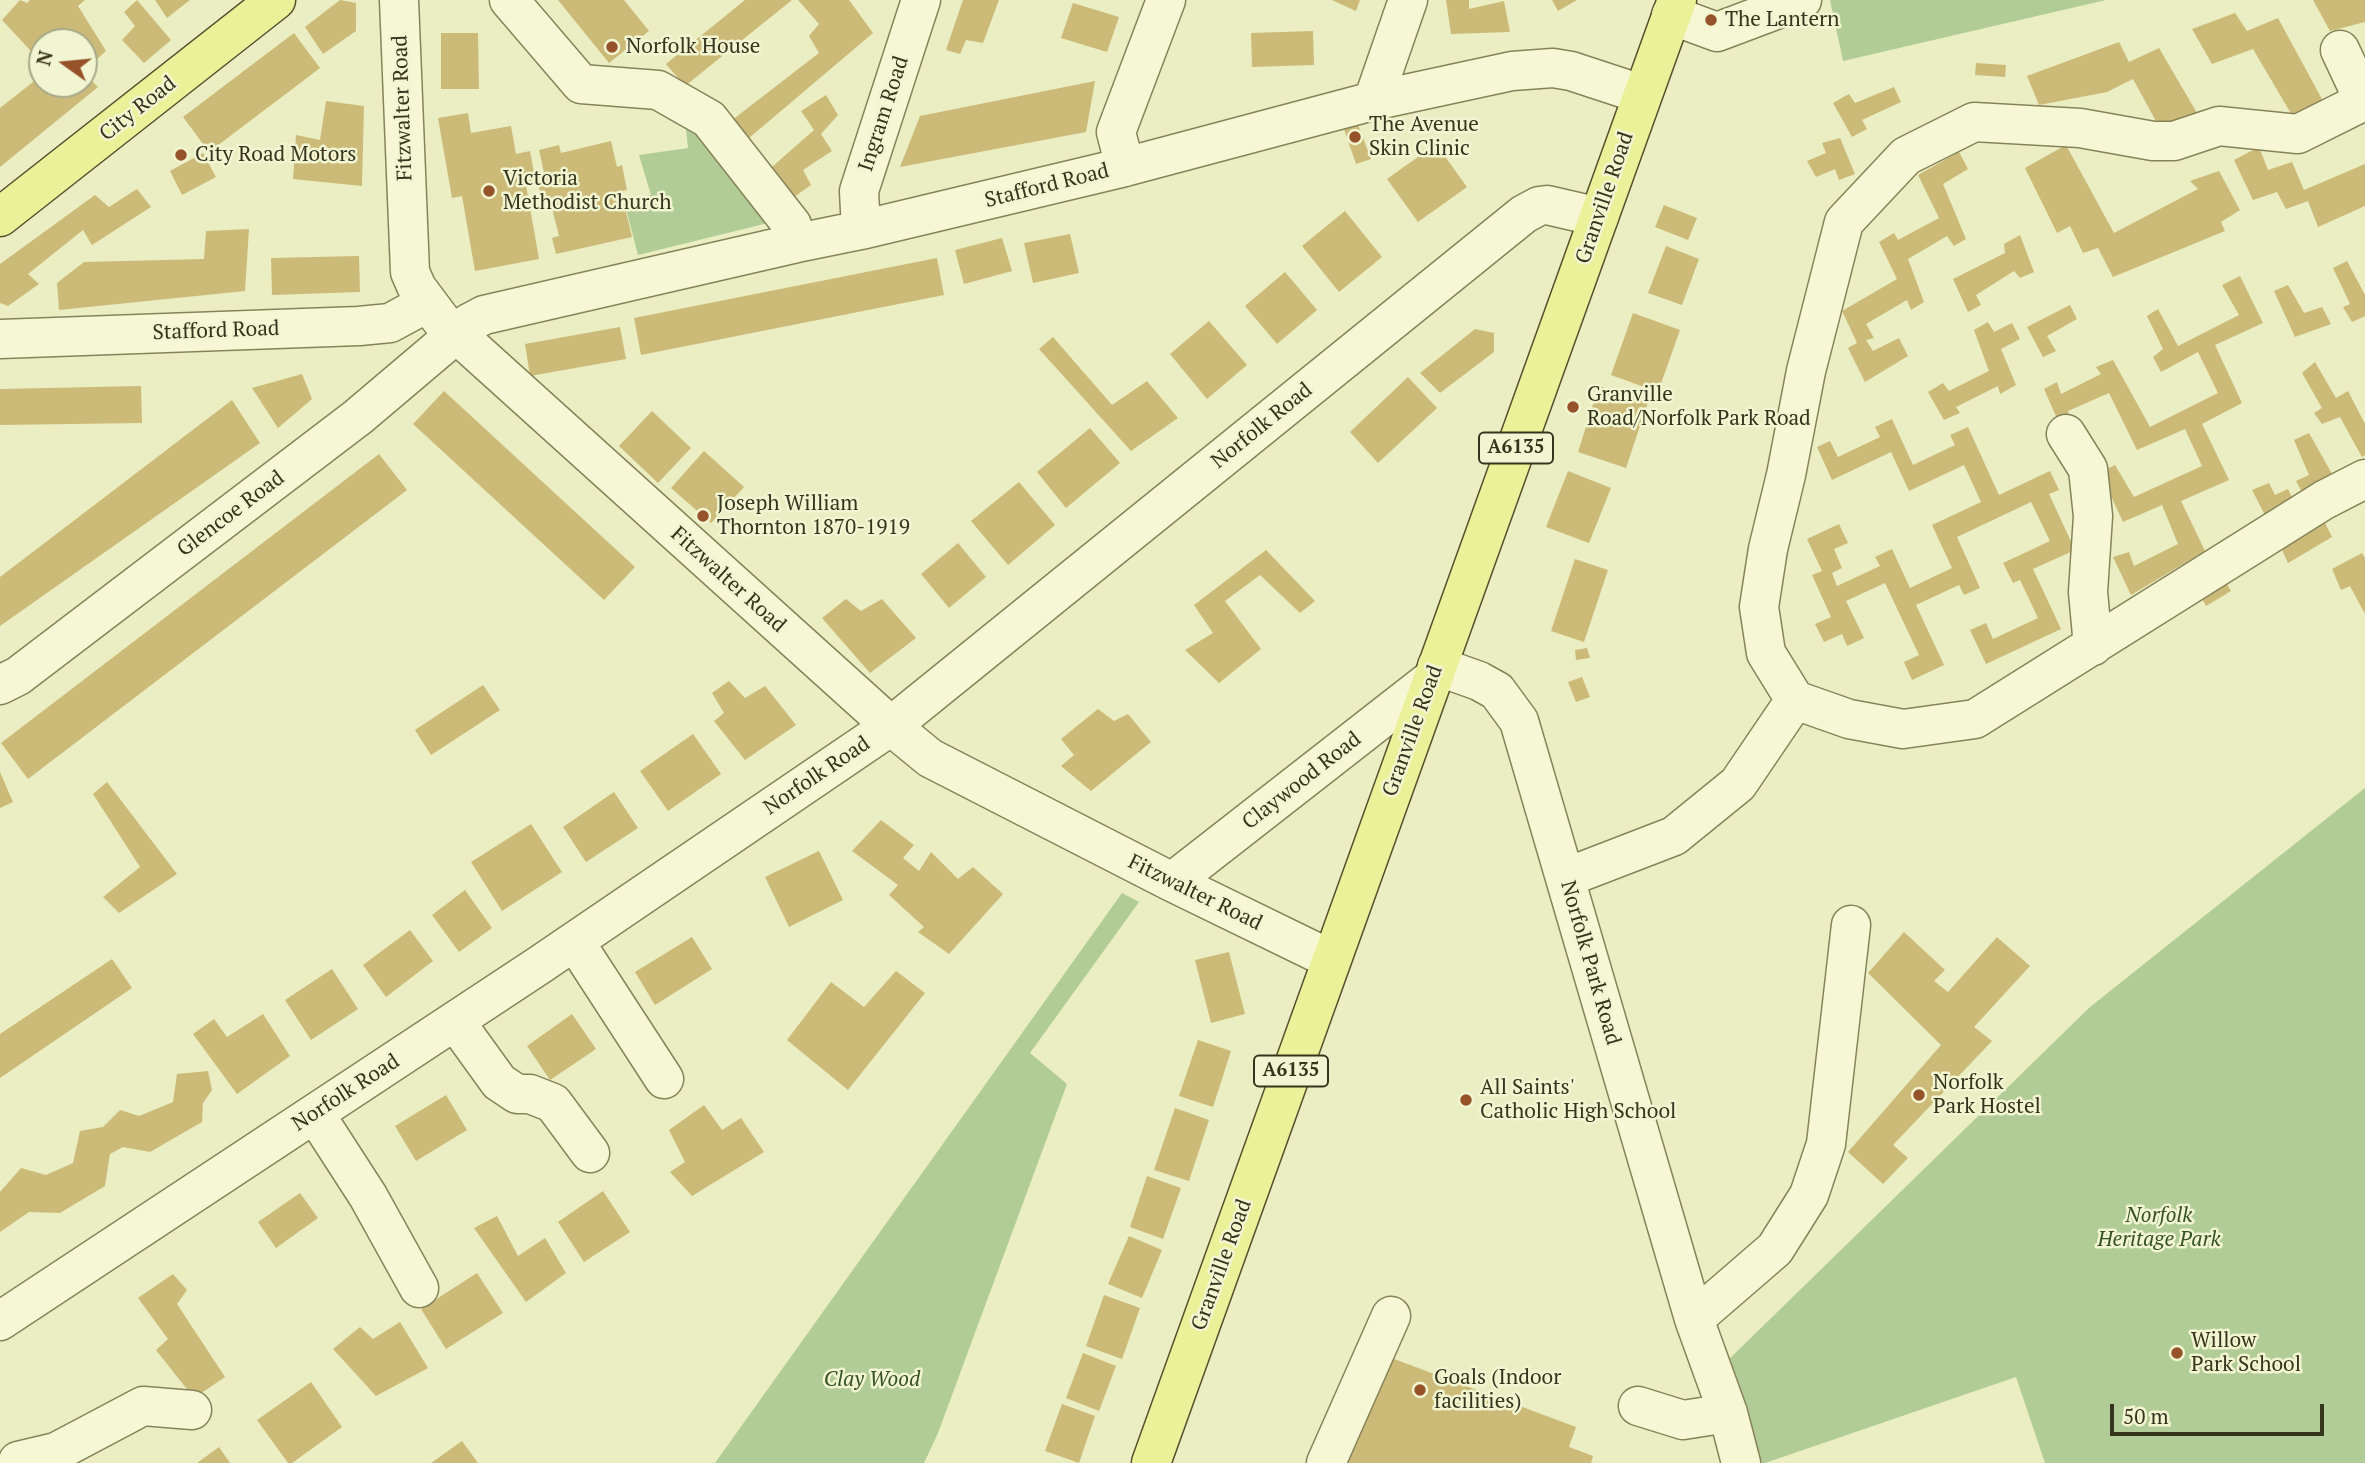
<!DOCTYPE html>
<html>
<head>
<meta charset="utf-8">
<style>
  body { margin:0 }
  #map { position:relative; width:2365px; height:1463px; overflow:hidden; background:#eaeec2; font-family:"PT Serif",serif }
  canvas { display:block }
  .north { position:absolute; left:28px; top:28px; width:70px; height:70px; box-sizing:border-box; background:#f2f5d1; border:2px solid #a7a889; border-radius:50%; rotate:285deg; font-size:19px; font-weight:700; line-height:28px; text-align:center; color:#37341d }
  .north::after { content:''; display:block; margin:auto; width:24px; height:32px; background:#965229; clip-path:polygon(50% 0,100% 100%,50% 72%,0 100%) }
  .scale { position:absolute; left:2110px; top:1404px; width:214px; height:32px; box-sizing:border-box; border:4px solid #37341d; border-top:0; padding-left:9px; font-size:21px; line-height:24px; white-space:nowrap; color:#37341d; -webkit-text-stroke:5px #f2f5d1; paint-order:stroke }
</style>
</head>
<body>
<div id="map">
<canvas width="2365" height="1463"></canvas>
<div class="north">N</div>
<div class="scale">50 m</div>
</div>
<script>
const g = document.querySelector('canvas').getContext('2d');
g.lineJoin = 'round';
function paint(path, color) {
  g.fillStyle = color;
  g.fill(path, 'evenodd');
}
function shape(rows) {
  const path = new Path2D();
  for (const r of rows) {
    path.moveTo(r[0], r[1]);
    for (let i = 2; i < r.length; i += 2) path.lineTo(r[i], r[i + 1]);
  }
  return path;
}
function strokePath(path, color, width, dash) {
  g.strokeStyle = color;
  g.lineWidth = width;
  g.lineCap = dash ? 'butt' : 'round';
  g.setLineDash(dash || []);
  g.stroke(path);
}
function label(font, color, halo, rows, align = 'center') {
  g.font = font + ' "PT Serif",serif';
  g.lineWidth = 5;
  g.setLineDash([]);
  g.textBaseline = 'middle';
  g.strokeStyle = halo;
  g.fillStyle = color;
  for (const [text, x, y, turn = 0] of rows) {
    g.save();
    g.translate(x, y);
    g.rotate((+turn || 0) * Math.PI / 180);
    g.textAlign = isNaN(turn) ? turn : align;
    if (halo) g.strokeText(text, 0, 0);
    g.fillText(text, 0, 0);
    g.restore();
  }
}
paint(shape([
  [1830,0,2106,0,1843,61],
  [685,119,772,222,638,255,624,201,651,195,639,155,688,148],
  [2365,788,2365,1463,2045,1463,2016,1377,1765,1463,1755,1463,1722,1366,2090,1007],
  [1122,893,1139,902,1030,1053,1067,1084,938,1433,924,1463,715,1463]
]), '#b1cc96');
paint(shape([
  [20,0,27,3,30,0,85,0,78,6,106,51,86,69,84,42,42,42,42,63,2,20],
  [137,0,171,40,144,63,122,40,135,26,124,12],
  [155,0,190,0,167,18],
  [340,0,356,3,356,31,323,54,305,27],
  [558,0,624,0,649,31,609,63],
  [745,0,792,0,685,86,666,64],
  [798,0,849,0,873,33,742,144,727,124,819,53,809,36,819,24],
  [963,0,999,0,983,43,966,40,960,54,946,50],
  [1332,0,1360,0,1356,11],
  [1446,0,1469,0,1469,9,1504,1,1510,32,1451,34],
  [1552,0,1577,0,1558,11],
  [2313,0,2365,0,2365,22,2330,31],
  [1073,3,1119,17,1107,52,1061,38],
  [2235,13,2247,31,2278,18,2323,101,2293,117,2253,49,2212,64,2192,29],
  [1313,31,1314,65,1252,67,1251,33],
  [294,33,320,68,209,152,183,117],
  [441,33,478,33,479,89,441,89],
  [2119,42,2129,62,2159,48,2197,113,2175,123,2157,123,2133,79,2107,92,2039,105,2027,76],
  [1976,63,2006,65,2005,77,1975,75],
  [84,73,98,87,0,167,0,108,42,75,42,84,84,84],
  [1095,81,1086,132,900,167,920,116],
  [1894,87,1901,102,1862,120,1867,129,1852,137,1833,103,1849,94,1855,103],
  [826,95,838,115,821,134,832,151,803,170,811,185,787,202,764,174,814,130,801,111],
  [326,101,364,106,362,186,293,179,296,135,320,140],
  [468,113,471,133,511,126,516,154,530,151,536,183,526,185,539,259,475,271,462,196,452,198,438,118],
  [1357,122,1371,159,1356,164,1344,129],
  [1840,138,1855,174,1839,180,1835,169,1816,177,1807,161,1826,153,1822,143],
  [611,141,617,167,622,165,627,190,622,191,622,195,632,237,556,254,552,238,559,236,552,208,544,209,537,179,545,177,539,150,559,145,561,153],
  [1436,144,1467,187,1418,222,1387,179],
  [2066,145,2114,233,2198,189,2190,181,2219,171,2240,210,2221,222,2225,231,2113,277,2098,248,2083,253,2070,226,2057,233,2025,168],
  [2259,147,2268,170,2292,162,2304,190,2365,164,2365,206,2318,227,2308,201,2286,209,2277,192,2253,200,2234,160],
  [1959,152,1968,169,1943,184,1966,239,1954,246,1947,236,1908,259,1924,302,1911,310,1907,300,1866,324,1874,338,1866,340,1873,351,1899,338,1908,356,1865,382,1848,348,1857,343,1842,311,1897,279,1879,242,1894,233,1898,240,1939,218,1918,175],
  [203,153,216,177,182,195,170,171],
  [137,189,151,207,92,245,83,230,28,274,39,284,8,306,0,303,0,264,95,195,109,207],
  [1664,205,1697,218,1688,240,1655,227],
  [1345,211,1382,257,1339,292,1302,246],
  [249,229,245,291,59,310,57,283,84,262,204,259,206,231],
  [1070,234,1079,273,1033,283,1024,243],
  [2020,235,2034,272,2020,278,2014,271,1976,295,1981,305,1968,312,1953,279,2005,253,2004,244],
  [1002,238,1012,271,964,284,955,250],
  [1666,246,1699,259,1682,305,1648,293],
  [359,256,360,292,272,295,271,258],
  [937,258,944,295,641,355,634,318],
  [2347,261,2365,295,2365,316,2352,322,2343,307,2350,304,2333,268],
  [1285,272,1317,310,1277,344,1245,306],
  [2240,276,2263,323,2215,345,2242,403,2202,424,2229,480,2181,501,2205,551,2131,595,2113,557,2129,552,2134,566,2178,544,2162,505,2123,522,2100,473,2115,465,2134,497,2202,466,2185,429,2137,450,2109,393,2068,411,2070,419,2059,423,2044,389,2057,382,2061,394,2101,374,2096,367,2113,360,2150,427,2218,393,2198,352,2161,372,2153,357,2163,349,2147,316,2158,309,2178,346,2239,315,2222,285],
  [2288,285,2304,313,2322,307,2331,324,2295,337,2274,291],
  [2070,305,2077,319,2047,336,2056,351,2043,357,2027,327],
  [1633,313,1680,330,1658,392,1611,375],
  [1209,321,1247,365,1207,399,1170,354],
  [1988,322,1994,332,2012,323,2020,339,2001,349,2016,385,2000,394,1998,386,1956,407,1960,413,1944,420,1928,392,1943,383,1949,391,1989,371,1974,330],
  [620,327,626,359,530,376,525,344],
  [1475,329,1494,333,1494,352,1440,393,1420,373],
  [1053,337,1112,405,1147,381,1178,418,1131,451,1039,349],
  [2315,362,2336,398,2348,391,2365,424,2365,455,2362,457,2340,417,2322,424,2314,413,2322,408,2302,373],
  [302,374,312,399,278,428,252,388],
  [1408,377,1437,408,1378,463,1350,432],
  [141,386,142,423,0,425,0,389],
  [1599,386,1648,402,1626,468,1578,452],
  [444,391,635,567,604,600,413,424],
  [232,400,260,443,0,626,0,577],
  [652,411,691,448,658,483,619,446],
  [1892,419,1913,465,1955,445,1950,435,1968,427,1999,495,2050,471,2059,490,2049,494,2075,550,2033,569,2061,629,1986,664,1970,630,1986,623,1993,639,2038,618,2020,580,2013,583,2003,563,2050,541,2031,502,1957,537,1980,588,1964,595,1959,585,1916,605,1944,665,1912,680,1904,662,1919,655,1885,583,1846,601,1864,638,1847,646,1842,634,1824,642,1815,624,1831,617,1812,575,1822,571,1807,539,1839,524,1848,543,1834,549,1842,568,1832,573,1837,586,1880,566,1875,557,1892,549,1910,588,1952,568,1932,525,1981,502,1964,465,1909,491,1891,452,1832,480,1817,447,1830,441,1838,457,1880,437,1875,427],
  [1090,428,1120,463,1066,508,1037,472],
  [2309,433,2335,479,2304,496,2296,481,2309,475,2294,440],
  [704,451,744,487,711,523,671,488],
  [379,454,407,490,28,779,1,743],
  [1568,471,1611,488,1589,543,1546,527],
  [1019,482,1055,525,1008,565,971,521],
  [2269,483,2275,495,2288,489,2296,505,2267,519,2252,490],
  [2324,521,2332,537,2288,563,2279,543],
  [958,543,986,577,949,608,921,574],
  [1266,550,1315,601,1300,613,1260,575,1225,601,1261,649,1219,683,1185,650,1213,633,1194,605],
  [2362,553,2365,558,2365,614,2350,586,2341,590,2332,569],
  [1575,559,1608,570,1584,642,1551,631],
  [2221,574,2231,591,2206,606,2196,588],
  [846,599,861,611,882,599,916,638,870,673,822,618],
  [1587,648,1590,658,1576,660,1575,650],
  [1582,677,1590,697,1576,702,1568,682],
  [729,681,745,698,765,686,796,725,745,760,714,721,724,713,712,693],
  [483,685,500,710,431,755,415,730],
  [1098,709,1114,721,1128,714,1151,742,1091,791,1061,766,1074,755,1061,739],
  [693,734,721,774,668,811,640,771],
  [0,772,13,802,0,808],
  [107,782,177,874,119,913,103,897,140,867,93,794],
  [614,792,638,828,586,862,563,827],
  [881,820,914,845,903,858,919,871,931,852,958,879,973,867,1003,894,949,954,918,932,924,927,889,895,898,885,852,851],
  [531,824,562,872,502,911,471,862],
  [819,851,843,900,789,927,765,877],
  [465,890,492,928,459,952,432,915],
  [410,930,433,961,386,997,363,965],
  [1904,932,1945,970,1934,981,1948,992,1997,937,2030,966,1974,1027,1992,1041,1893,1145,1908,1158,1883,1184,1848,1152,1941,1045,1868,973],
  [692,937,712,969,655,1005,635,972],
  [1229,952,1245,1014,1211,1023,1195,960],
  [112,959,132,988,0,1078,0,1034],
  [332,969,358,1009,311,1040,285,1000],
  [896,971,925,993,848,1090,787,1040,831,982,864,1007],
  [263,1014,290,1056,237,1094,193,1034,214,1019,227,1037],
  [572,1014,596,1049,550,1080,527,1046],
  [1198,1040,1231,1051,1213,1107,1179,1096],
  [208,1071,212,1090,203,1103,202,1122,150,1152,123,1147,110,1154,105,1186,60,1213,29,1212,0,1232,0,1192,21,1168,46,1175,73,1163,80,1131,103,1127,120,1110,139,1116,173,1102,177,1074],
  [446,1095,467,1130,416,1161,395,1126],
  [704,1105,722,1130,741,1118,764,1152,692,1196,670,1172,685,1162,669,1130],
  [1175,1108,1209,1120,1189,1181,1154,1170],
  [1147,1176,1181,1188,1163,1239,1130,1227],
  [603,1191,630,1232,584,1262,558,1222],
  [300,1193,318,1218,276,1248,258,1222],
  [497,1216,518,1256,545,1238,566,1273,526,1302,474,1228],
  [1129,1236,1162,1250,1142,1298,1108,1284],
  [477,1273,503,1313,446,1349,421,1309],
  [173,1274,187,1290,177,1304,225,1377,194,1398,156,1350,168,1339,138,1298],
  [1104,1295,1140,1308,1122,1359,1086,1346],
  [400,1322,428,1368,376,1396,333,1349,360,1327,373,1339],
  [1083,1353,1116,1366,1099,1411,1066,1398],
  [1378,1353,1576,1427,1569,1447,1593,1456,1591,1463,1337,1463],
  [311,1382,342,1427,292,1463,288,1463,257,1420],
  [1062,1404,1095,1416,1079,1463,1045,1451],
  [462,1441,478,1463,431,1463],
  [219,1447,230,1463,197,1463]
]), '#ccba78');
const minor = shape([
  [399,0,410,272,417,288,441,320,891,726,930,758,1172,882,1330,959],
  [509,0,581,84,658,90,709,119,792,225,797,243],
  [1671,15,1717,32,1802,0],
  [2340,50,2364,101,2298,134,2219,126,2174,141,2153,141,2080,128,1974,122,1906,156,1844,222,1806,371,1786,475,1768,549,1759,607,1766,653,1795,700,1849,719,1903,729,1975,719,2324,500,2365,479],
  [1373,101,1408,0],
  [1125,167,1116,132,1166,0],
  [861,230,859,191,921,0],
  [0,339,359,326,390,323,427,303],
  [2066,434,2088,469,2093,516,2088,592,2093,646],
  [1437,666,1479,681,1497,691,1519,721,1694,1319,1728,1413,1741,1463],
  [0,685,18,676,358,417,469,323,484,315,797,243,861,230,1125,167,1373,101,1512,71,1553,68,1571,71,1641,94],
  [1565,878,1674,836,1738,784,1795,700],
  [1172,882,1432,679],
  [575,942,664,1079],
  [455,1021,499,1082,517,1094,530,1094,553,1103,590,1153],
  [315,1114,368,1196,419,1288],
  [1694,1319,1775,1249,1809,1195,1826,1144,1851,925],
  [0,1321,538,966,891,726,1524,214,1539,206,1547,205,1599,217],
  [1638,1406,1683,1420,1728,1413],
  [18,1461,56,1452,143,1406,192,1410],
  [1326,1463,1391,1316]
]);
const major = shape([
  [0,217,276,0],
  [1151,1463,1677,0]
]);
strokePath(minor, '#878359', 41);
strokePath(major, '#554f2d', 41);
strokePath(minor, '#f6f8d5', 38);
strokePath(major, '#ebf199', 38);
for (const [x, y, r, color] of [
  [1711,20,7,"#965229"],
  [612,47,7,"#965229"],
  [1355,137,7,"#965229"],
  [181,155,7,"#965229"],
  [489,191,7,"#965229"],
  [1573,407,7,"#965229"],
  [703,516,7,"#965229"],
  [1919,1095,7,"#965229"],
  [1466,1100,7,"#965229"],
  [2177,1353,7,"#965229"],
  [1420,1390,7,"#965229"]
]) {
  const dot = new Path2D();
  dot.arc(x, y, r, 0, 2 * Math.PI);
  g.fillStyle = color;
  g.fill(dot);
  strokePath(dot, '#f2f5d1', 2.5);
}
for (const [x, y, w] of [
  [1516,448,74],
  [1291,1071,74]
]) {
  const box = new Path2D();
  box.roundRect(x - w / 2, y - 15.5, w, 31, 5);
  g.fillStyle = '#f2f5d1';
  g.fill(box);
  strokePath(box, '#37341d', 2);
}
label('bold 19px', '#37341d', null, [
  ["A6135",1516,448],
  ["A6135",1291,1071]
]);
label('21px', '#37341d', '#f2f5d1', [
  ["The Lantern",1725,20],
  ["Norfolk House",626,47],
  ["The Avenue",1369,125],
  ["Skin Clinic",1369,149],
  ["City Road Motors",195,155],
  ["Victoria",503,179],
  ["Methodist Church",503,203],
  ["Granville",1587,395],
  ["Road/Norfolk Park Road",1587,419],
  ["Joseph William",717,504],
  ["Thornton 1870-1919",717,528],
  ["Norfolk",1933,1083],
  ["Park Hostel",1933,1107],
  ["All Saints'",1480,1088],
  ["Catholic High School",1480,1112],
  ["Willow",2191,1341],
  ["Park School",2191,1365],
  ["Goals (Indoor",1434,1378],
  ["facilities)",1434,1402]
], 'left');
label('21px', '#37341d', '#f2f5d1', [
  ["Fitzwalter Road",403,108,-92],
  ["City Road",138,109,-38],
  ["Ingram Road",884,114,-72],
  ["Stafford Road",1047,186,-14],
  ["Granville Road",1605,198,-71],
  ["Stafford Road",216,331,-2],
  ["Norfolk Road",1262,426,-39],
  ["Glencoe Road",231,514,-37],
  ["Fitzwalter Road",728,580,42],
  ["Granville Road",1413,731,-70],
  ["Norfolk Road",817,776,-34],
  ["Claywood Road",1302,781,-38],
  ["Fitzwalter Road",1195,893,26],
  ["Norfolk Park Road",1590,963,74],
  ["Norfolk Road",346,1093,-33],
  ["Granville Road",1222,1265,-70]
]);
label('italic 21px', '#365324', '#f2f5d1', [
  ["Norfolk",2159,1216],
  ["Heritage Park",2159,1240],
  ["Clay Wood",872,1380]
]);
</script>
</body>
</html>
